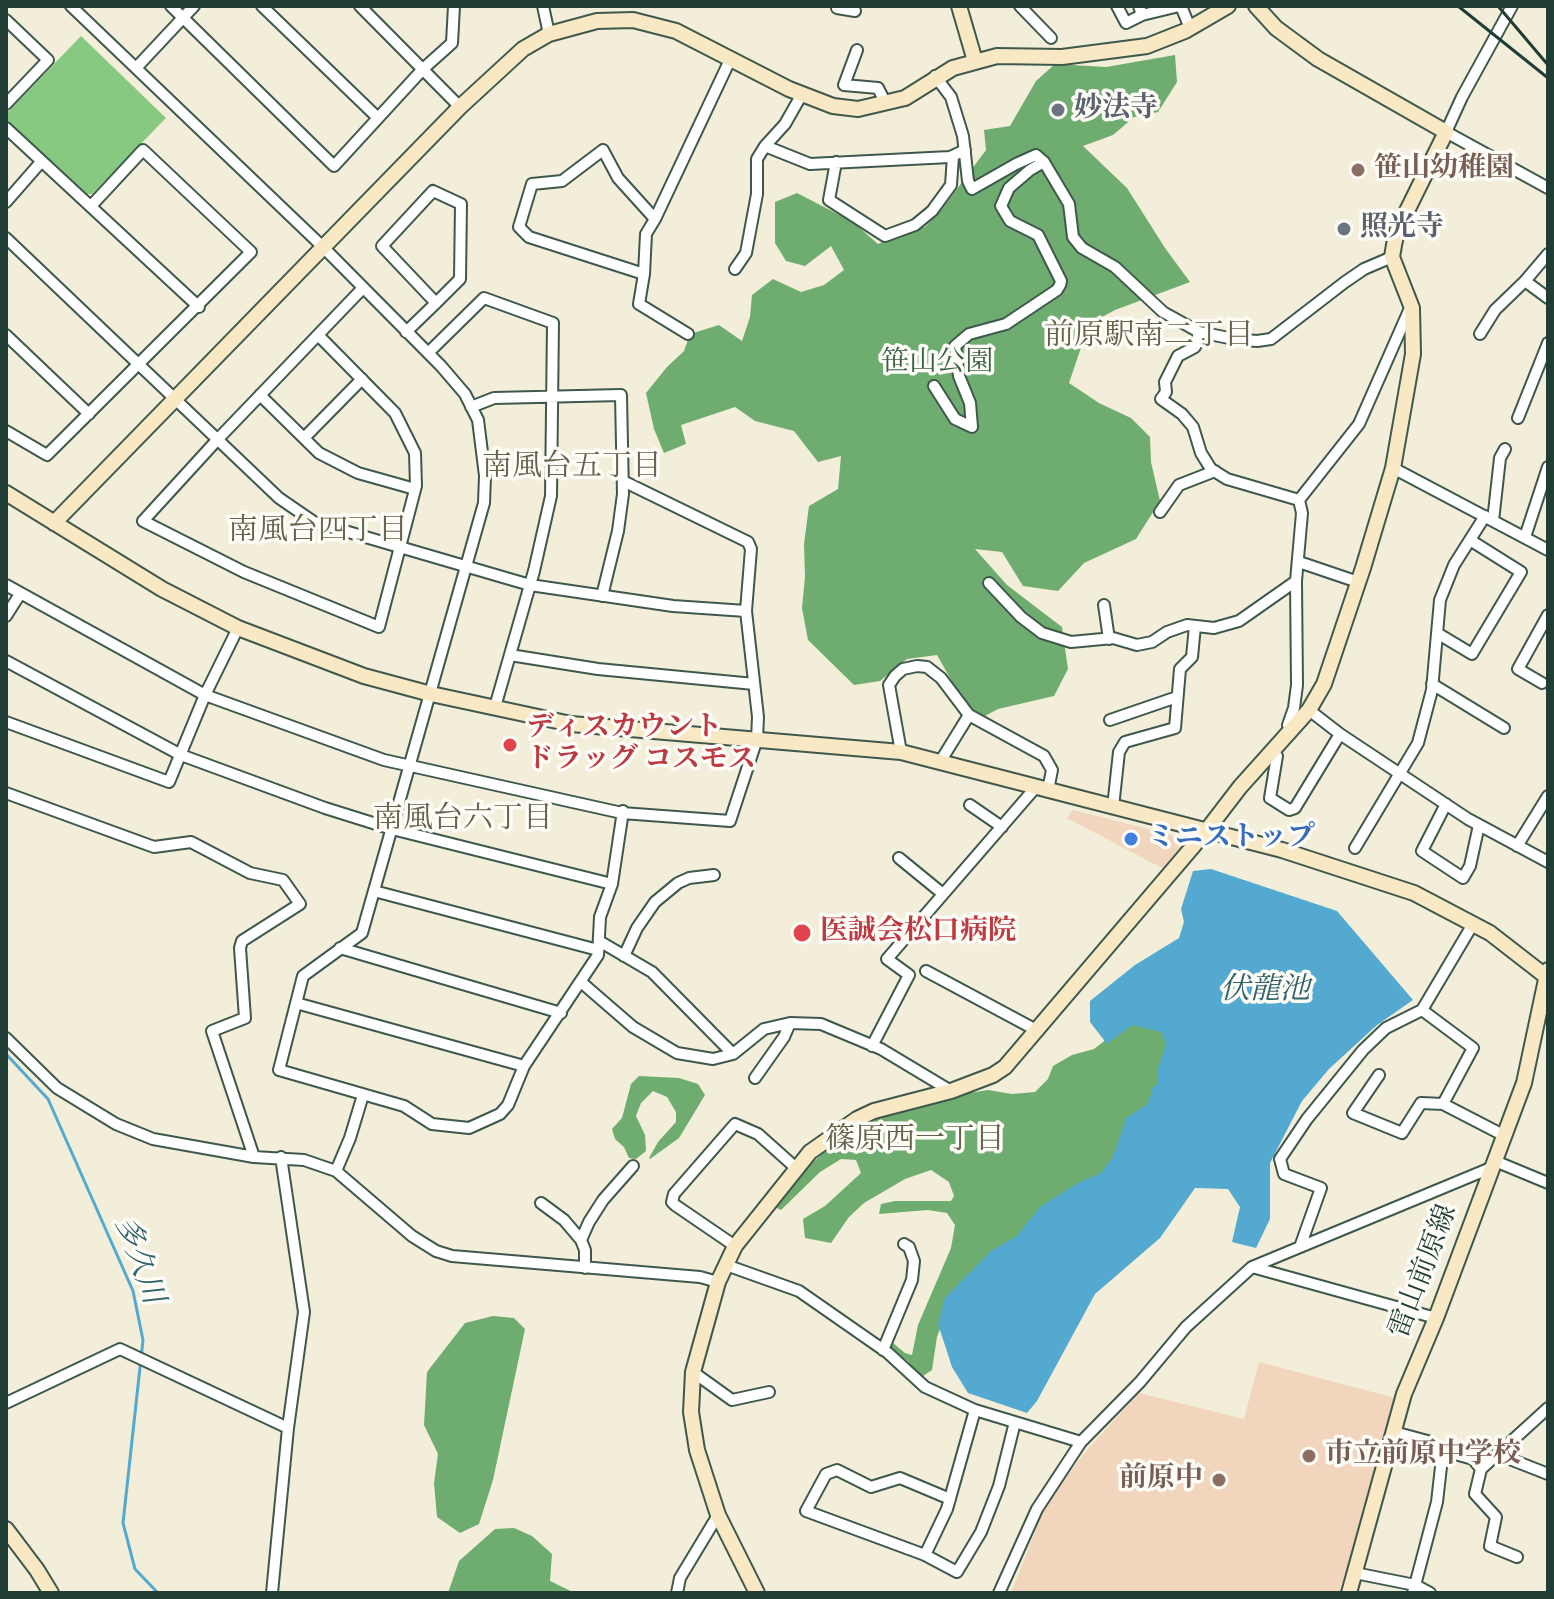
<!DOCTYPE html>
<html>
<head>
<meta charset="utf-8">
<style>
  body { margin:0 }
  #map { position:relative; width:1554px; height:1599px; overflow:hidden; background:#f2eed9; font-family:"IM FELL DW Pica",serif }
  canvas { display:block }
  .frame { position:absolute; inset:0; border:8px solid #1f3d34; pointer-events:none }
</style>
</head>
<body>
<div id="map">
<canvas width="1554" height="1599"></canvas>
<div class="frame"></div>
</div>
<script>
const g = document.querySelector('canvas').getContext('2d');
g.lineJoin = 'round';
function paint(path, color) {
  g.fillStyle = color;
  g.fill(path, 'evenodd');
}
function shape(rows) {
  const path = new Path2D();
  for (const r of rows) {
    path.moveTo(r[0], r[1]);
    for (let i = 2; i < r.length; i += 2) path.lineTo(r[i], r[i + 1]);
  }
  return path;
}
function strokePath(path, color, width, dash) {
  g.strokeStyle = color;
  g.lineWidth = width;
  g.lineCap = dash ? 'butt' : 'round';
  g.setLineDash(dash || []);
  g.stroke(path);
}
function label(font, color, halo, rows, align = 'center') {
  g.font = font + ' "IM FELL DW Pica","Noto Serif JP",serif';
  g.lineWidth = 7;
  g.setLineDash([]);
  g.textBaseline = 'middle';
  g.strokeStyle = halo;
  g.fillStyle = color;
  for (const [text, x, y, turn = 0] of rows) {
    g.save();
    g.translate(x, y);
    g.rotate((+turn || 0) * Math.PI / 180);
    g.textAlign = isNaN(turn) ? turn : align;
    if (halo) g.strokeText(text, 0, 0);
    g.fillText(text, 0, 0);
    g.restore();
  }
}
paint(shape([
  [1073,810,1176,836,1183,845,1162,868,1067,818],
  [1259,1362,1395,1398,1339,1593,1011,1593,1045,1507,1085,1452,1139,1393,1244,1419]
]), '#f1d5bd');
paint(shape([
  [81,36,166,118,92,194,87,194,7,121,6,114]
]), '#88c981');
paint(shape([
  [1175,55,1177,82,1158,112,1134,117,1113,135,1083,146,1127,188,1165,248,1190,282,1115,310,1089,324,1069,383,1099,403,1131,418,1150,437,1151,462,1160,501,1136,539,1084,563,1058,591,1023,586,1002,552,975,549,1007,585,1062,627,1068,669,1054,696,998,709,983,717,972,708,954,685,937,655,907,659,880,681,854,685,808,640,802,608,805,577,804,544,809,506,838,489,841,456,818,462,794,431,755,421,735,407,681,425,686,444,664,453,654,429,646,393,667,367,684,351,690,334,719,325,742,341,750,317,752,295,773,279,801,292,824,285,844,270,831,246,805,266,786,261,775,243,775,202,797,193,853,222,878,244,906,231,925,227,942,209,986,150,984,130,1010,126,1036,81,1055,64,1106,67],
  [1129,1022,1163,1029,1170,1043,1160,1090,1107,1175,948,1307,937,1337,932,1370,923,1376,916,1373,908,1361,890,1349,893,1343,905,1353,912,1355,918,1325,951,1248,955,1225,947,1213,928,1210,879,1214,881,1204,895,1201,951,1201,954,1196,949,1182,931,1170,905,1179,864,1203,849,1217,831,1243,805,1238,803,1219,825,1206,861,1173,856,1160,841,1159,820,1172,781,1210,775,1207,797,1177,821,1155,845,1137,878,1119,969,1093,988,1090,1012,1094,1035,1092,1048,1079,1053,1066,1072,1055,1094,1049],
  [639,1076,679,1078,698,1084,705,1095,679,1138,650,1159,649,1158,658,1142,676,1122,676,1112,667,1097,653,1091,641,1103,636,1116,645,1135,646,1151,636,1159,629,1158,624,1147,615,1139,612,1129,622,1118,631,1084],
  [493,1316,514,1318,525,1329,493,1480,479,1524,460,1533,437,1517,434,1483,438,1454,424,1425,427,1372,465,1323],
  [514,1528,532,1536,552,1554,550,1581,575,1593,448,1593,459,1561,495,1529]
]), '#6ead6f');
paint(shape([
  [1211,869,1337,911,1413,1000,1377,1025,1329,1069,1302,1101,1270,1163,1270,1219,1256,1248,1232,1242,1240,1207,1228,1189,1195,1188,1160,1238,1095,1294,1037,1401,1027,1413,968,1393,952,1367,938,1324,945,1298,991,1251,1017,1236,1040,1207,1076,1184,1101,1173,1113,1157,1126,1118,1148,1104,1153,1087,1158,1083,1158,1068,1166,1044,1161,1032,1132,1025,1107,1044,1090,1022,1090,1001,1135,965,1179,938,1184,922,1181,909,1193,871]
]), '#53a9cf');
strokePath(shape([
  [6,1054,48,1099,133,1291,143,1340,123,1523,135,1569,158,1593]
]), '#53a9cf', 3);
const street = shape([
  [71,6,324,248,441,366,465,394,478,420,485,476,484,503,362,933,303,976,279,1070,404,1106,432,1124,469,1128,500,1114,508,1105,524,1066,598,955,600,917,612,884,623,811],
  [171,6,334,166,423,69,452,43,454,6],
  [262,6,378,118],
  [360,6,460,107],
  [543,6,549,34],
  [837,6,837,8,855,11],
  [1020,6,1051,38],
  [1117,6,1126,23,1142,15],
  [1139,6,1142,15,1179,6],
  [1181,6,1190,28],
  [1512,6,1462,97,1446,132,1548,188],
  [6,20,48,60,6,104],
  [857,50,844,85,878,88,886,104],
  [136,68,194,6],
  [935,76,951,97,963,136,968,181,972,189,1016,164,1036,155,1044,162,1069,204,1073,237,1082,248,1115,267,1163,312,1199,332,1234,339,1257,341,1271,339,1345,282,1364,269,1392,257],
  [6,128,199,307],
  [765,146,785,124,802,94],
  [836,162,829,200,885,236,915,225,932,211,951,185,953,156],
  [6,202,41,162],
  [655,219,646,234,644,274,529,237,519,227,532,184,562,181,603,150,618,178,655,219,730,60],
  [6,238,279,498,314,522,530,585,673,606,746,611],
  [1548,254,1525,281,1548,298],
  [735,269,746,253,757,194,757,159,765,146,810,164,950,157,965,150],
  [644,274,639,304,688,334],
  [406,332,436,303,460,279,461,204,433,191,382,246,436,303],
  [1199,332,1195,347,1178,356,1165,382,1166,392,1161,399,1182,414,1193,427,1201,453,1211,469,1227,479,1299,500],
  [1480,334,1495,310,1525,281],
  [6,335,89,414],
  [318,335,395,413,415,453,416,486,379,627,244,572,143,521,218,439,362,289],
  [428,353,484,298,553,323,551,496,534,571,495,707],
  [934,386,955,419,972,427,970,403,959,376,955,346,969,334,1006,324,1057,290,1060,285,1061,281,1038,235,1010,221,1001,206,1009,188,1030,170,1044,162],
  [260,395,319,453,358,473,415,489],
  [471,407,494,398,621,395,623,494,618,531,602,596],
  [1518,418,1548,343],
  [6,431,47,455,251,252,143,150,91,206],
  [304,438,362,379],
  [1393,468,1548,550],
  [1299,500,1359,424,1411,306],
  [1160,512,1179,485,1215,471],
  [1493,521,1500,458,1505,449],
  [1525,537,1548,467],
  [1299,562,1358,582],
  [989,583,1021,617,1042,633,1071,642,1113,638,1137,645,1152,642,1167,632,1187,625,1214,628,1239,621,1296,581],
  [6,585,205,695,384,760,622,813,730,821,757,739,758,717,746,611,751,549,748,542,623,481],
  [1104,605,1109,639],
  [6,616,20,594],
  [1437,633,1472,654,1521,572,1470,540],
  [510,655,598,669,754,684],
  [6,661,181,755,325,808,392,829,612,884],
  [1542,683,1518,669,1548,615],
  [1432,684,1504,728],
  [1309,710,1340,734,1468,819,1548,862],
  [1110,720,1177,697],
  [6,722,169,782,205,695,238,628],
  [1292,729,1288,725,1294,708,1297,685,1296,581,1302,513,1299,500],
  [1273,751,1277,756,1270,798,1289,810,1295,808,1340,734],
  [901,752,889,685,895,676,903,669,917,666,927,667,941,678,969,715,1044,756,1052,770,1048,790],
  [940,762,969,715],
  [6,793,154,847,191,842,250,873,283,880,300,904,242,941,240,948,245,1018,212,1031,254,1157,304,1160,336,1171,412,1236,436,1251,452,1256,700,1277,718,1282],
  [1446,804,1422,851,1463,878,1470,866,1479,825],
  [970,805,1002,827],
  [1113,807,1119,752,1125,742,1175,728,1180,669,1192,657,1195,626],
  [1517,846,1548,796],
  [1355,848,1418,743,1432,690,1440,600,1454,565,1485,516],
  [899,858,943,894],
  [374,891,598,950],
  [599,941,652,972,733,1054],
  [340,948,561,1013],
  [624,956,637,928,655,902,678,883,689,878,714,875],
  [926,971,1038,1031],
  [581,982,633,1027,677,1053,713,1059,733,1054,764,1029,790,1023,821,1024,881,1049,951,1091],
  [296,1003,524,1066],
  [1422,1010,1473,1048,1443,1104],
  [6,1038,57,1088,116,1124,153,1139,254,1157],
  [872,1046,909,975,887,959,1036,787],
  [1379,1075,1353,1113,1402,1133,1421,1103,1443,1104,1505,1136],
  [755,1078,784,1037,790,1023],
  [1495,1161,1548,1183],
  [336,1171,350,1138,363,1095],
  [541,1203,564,1220,581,1240],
  [735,1246,675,1205,672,1202,674,1194,735,1124,758,1134,796,1168],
  [1300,1247,1321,1188,1284,1174,1280,1159,1307,1119,1363,1050,1386,1028,1422,1010,1473,924],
  [726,1265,799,1291,888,1353,925,1387,975,1410,1081,1442],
  [1252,1267,1436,1318],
  [585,1268,585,1250,581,1240,589,1222,603,1200,633,1166],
  [883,1350,912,1280,914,1261,909,1247,904,1244],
  [693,1372,732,1400,769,1392],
  [6,1403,120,1349,288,1428],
  [1394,1432,1431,1442,1442,1458,1437,1502,1413,1593],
  [1440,1454,1455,1454,1473,1459,1481,1469,1475,1494,1496,1517,1490,1546,1517,1557],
  [1497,1454,1548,1474],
  [1481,1469,1548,1408],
  [950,1499,900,1478,871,1487,837,1470,826,1474,806,1511,925,1555,957,1572,981,1532,999,1486,1015,1422],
  [925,1555,947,1509,975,1410],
  [1355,1573,1415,1585,1430,1593],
  [272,1593,288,1428,304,1312,281,1157],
  [677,1593,680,1578,718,1515],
  [999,1593,1037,1509,1081,1442,1140,1382,1186,1327,1252,1267,1493,1167]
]);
const secondary = shape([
  [959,6,975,61],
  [6,493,162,589,238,628,364,676,431,694,571,724,901,752,1282,850,1414,893,1490,933,1548,978],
  [54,523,460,107,523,49,549,34,597,21,633,20,676,31,789,89,833,106,858,109,905,98,953,68,997,56,1062,57,1147,46,1185,31,1228,6],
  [6,1529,37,1570,51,1593],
  [757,1593,718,1515,697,1450,691,1412,693,1372,718,1282,735,1246,810,1152,857,1119,874,1111,951,1091,993,1075,1005,1067,1207,830,1240,787,1309,710,1324,684,1363,568,1393,468,1413,354,1412,308,1392,257,1394,245,1397,231,1446,132,1318,59,1276,28,1256,6],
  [1349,1593,1404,1394,1436,1318,1524,1083,1548,970]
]);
strokePath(street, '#3f584d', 14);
strokePath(secondary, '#3f584d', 18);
strokePath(street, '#fff', 10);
strokePath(secondary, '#f8e8c3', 14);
strokePath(shape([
  [1458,6,1548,78],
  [1498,6,1548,65]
]), '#1f3d34', 3);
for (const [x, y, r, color] of [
  [1058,110,8,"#6b7280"],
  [1358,170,8,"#8d6e63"],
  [1344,229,8,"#6b7280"],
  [510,745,8,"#e0444e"],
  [1131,839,8,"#3f7fe0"],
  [802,933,10,"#e0444e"],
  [1309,1456,8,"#8d6e63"],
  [1219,1480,8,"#8d6e63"]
]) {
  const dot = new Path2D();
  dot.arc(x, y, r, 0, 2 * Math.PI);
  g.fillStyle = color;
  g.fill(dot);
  strokePath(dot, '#fdfcf7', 3);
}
label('bold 28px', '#5b616d', '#fdfcf7', [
  ["妙法寺",1074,110],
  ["照光寺",1360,229]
], 'left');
label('bold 28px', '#785e54', '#fdfcf7', [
  ["笹山幼稚園",1374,170],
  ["市立前原中学校",1325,1456],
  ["前原中",1203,1480,"right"]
], 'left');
label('28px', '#396047', '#fdfcf7', [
  ["笹山公園",937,364]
]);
label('bold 28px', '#be3a42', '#fdfcf7', [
  ["ディスカウント",526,729],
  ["ドラッグ コスモス",526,761],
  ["医誠会松口病院",820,933]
], 'left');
label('bold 28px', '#366cbe', '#fdfcf7', [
  ["ミニストップ",1147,839]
], 'left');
label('28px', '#1f3d34', '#fdfcf7', [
  ["雷山前原線",1425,1272,-69]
]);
label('30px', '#65634c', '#fdfcf7', [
  ["前原駅南二丁目",1149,338],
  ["南風台五丁目",572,469],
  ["南風台四丁目",318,533],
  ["南風台六丁目",463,821],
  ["篠原西一丁目",915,1142]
]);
label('italic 30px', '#31636a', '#fdfcf7', [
  ["伏龍池",1265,992],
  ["多久川",137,1261,70]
]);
</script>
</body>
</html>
